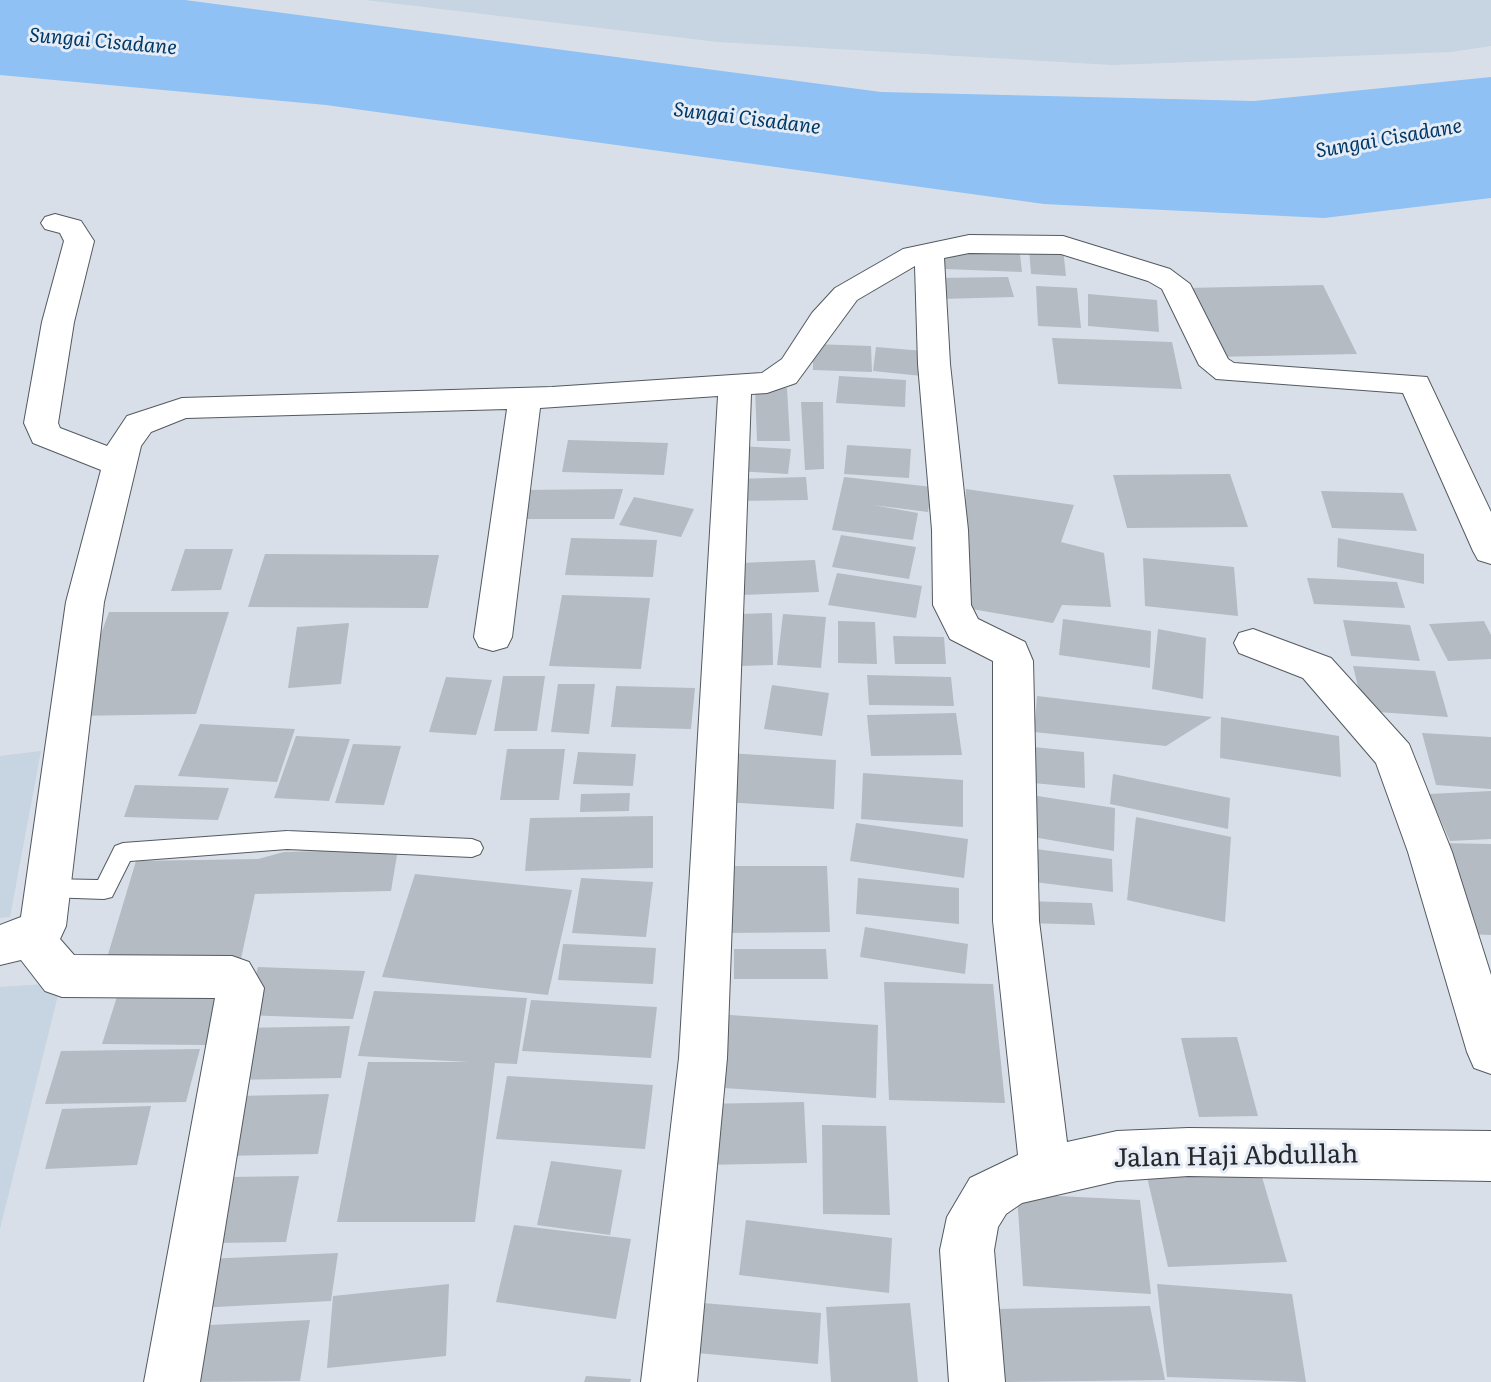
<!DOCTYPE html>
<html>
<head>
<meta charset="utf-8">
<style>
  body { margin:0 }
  canvas { display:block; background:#d8dfe8 }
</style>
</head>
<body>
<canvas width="1491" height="1382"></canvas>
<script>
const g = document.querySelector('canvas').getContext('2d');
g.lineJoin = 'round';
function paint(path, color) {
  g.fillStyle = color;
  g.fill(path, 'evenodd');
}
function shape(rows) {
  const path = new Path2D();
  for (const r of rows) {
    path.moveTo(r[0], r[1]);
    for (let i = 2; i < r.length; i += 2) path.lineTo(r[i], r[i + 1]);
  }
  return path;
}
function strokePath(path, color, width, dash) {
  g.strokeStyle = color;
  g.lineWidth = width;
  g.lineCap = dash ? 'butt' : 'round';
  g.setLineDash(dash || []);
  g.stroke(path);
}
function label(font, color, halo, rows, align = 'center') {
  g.font = font + ' Literata,serif';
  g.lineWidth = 6;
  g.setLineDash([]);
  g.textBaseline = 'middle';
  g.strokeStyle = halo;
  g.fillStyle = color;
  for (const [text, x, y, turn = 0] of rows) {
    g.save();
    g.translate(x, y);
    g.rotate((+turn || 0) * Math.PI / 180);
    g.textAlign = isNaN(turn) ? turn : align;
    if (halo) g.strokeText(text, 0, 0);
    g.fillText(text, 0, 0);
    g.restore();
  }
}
paint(shape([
  [365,0,1491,0,1491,46,1451,52,1112,65,718,42],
  [41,751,10,917,0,918,0,756],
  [61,983,0,1229,0,987]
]), '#c7d4e1');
paint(shape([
  [0,0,185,0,881,92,1254,101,1491,77,1491,198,1324,218,1044,204,326,105,0,75]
]), '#8fc1f5');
paint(shape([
  [1029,248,1063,249,1066,276,1031,274],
  [944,251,1020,254,1022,272,945,269],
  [1008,277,1014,297,941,299,936,278],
  [1323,285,1357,354,1214,357,1186,288],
  [1036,286,1077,288,1081,328,1038,326],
  [1088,294,1157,300,1159,332,1088,326],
  [1052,338,1172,342,1182,389,1058,384],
  [813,344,871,346,872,372,813,370],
  [876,347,924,351,922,376,873,371],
  [839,376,906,380,905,407,836,403],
  [755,388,787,388,790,441,757,441],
  [801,402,823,402,824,469,805,470],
  [568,440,668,443,664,475,562,472],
  [847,445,911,449,909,478,844,474],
  [740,446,791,449,788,474,736,471],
  [1230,474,1248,527,1127,528,1113,475],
  [806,477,808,500,734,501,733,479],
  [844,477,932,487,928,512,873,505,918,513,913,540,832,530],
  [623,489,614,519,520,519,519,490],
  [966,489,1074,505,1061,542,1104,553,1111,607,1062,605,1053,623,960,607],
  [1321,491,1403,493,1417,531,1332,528],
  [634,497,694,509,681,537,619,525],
  [841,535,916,547,909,579,832,567],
  [571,538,657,540,653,577,565,575],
  [1338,538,1424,554,1424,584,1337,567],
  [185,549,233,549,221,590,171,591],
  [265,554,439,555,428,608,248,607],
  [1143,558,1234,567,1238,616,1145,606],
  [815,560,819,592,742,595,739,563],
  [837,573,922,586,916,618,828,605],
  [1307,578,1397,582,1405,608,1314,604],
  [562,595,650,598,641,669,549,666],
  [109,612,229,612,196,714,71,716],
  [772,613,773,665,739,666,740,614],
  [783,614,826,617,821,668,777,665],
  [1063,619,1151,631,1150,668,1059,655],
  [1343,620,1410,625,1420,661,1351,656],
  [838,621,875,622,877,664,838,663],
  [1484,621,1491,635,1491,659,1448,661,1429,624],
  [349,623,341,684,288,688,297,627],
  [1158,629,1206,638,1203,699,1152,689],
  [893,636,944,637,946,664,895,664],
  [1353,666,1435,671,1448,717,1364,711],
  [867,675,951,677,954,706,869,705],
  [503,676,545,676,537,731,494,731],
  [446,677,492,680,476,735,429,732],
  [558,684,595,684,589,734,551,732],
  [772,685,829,693,822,736,764,729],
  [616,686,695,688,691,729,611,727],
  [1037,696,1212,717,1166,746,1034,732],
  [956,713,962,755,871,756,867,715],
  [1221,717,1339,736,1341,777,1220,758],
  [200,724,295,729,277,782,178,776],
  [1422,733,1491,737,1491,789,1436,785],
  [296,736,350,739,329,801,274,798],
  [353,744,401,746,384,805,335,803],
  [1023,746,1084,752,1085,788,1023,782],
  [507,749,565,749,559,800,500,800],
  [578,752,636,754,633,786,573,784],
  [729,753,836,760,834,809,724,802],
  [863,773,963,780,963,827,861,819],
  [1113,774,1230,798,1228,829,1110,804],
  [135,785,229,788,218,820,124,817],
  [1491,791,1491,839,1450,841,1429,794],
  [630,793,629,811,580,812,581,794],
  [1031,795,1115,808,1114,851,1027,836],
  [653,816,653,868,525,871,530,818],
  [1136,817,1231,837,1225,922,1127,900],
  [856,823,968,839,964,878,850,861],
  [1437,843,1491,844,1491,935,1467,934],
  [1028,848,1112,859,1113,892,1027,881],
  [398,849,391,891,255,894,239,968,103,971,136,861,258,859,284,852],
  [727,866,827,866,830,932,727,933],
  [415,874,572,890,548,995,382,977],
  [581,878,653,882,646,937,572,933],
  [858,878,959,888,959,924,856,914],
  [1025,901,1092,903,1095,925,1027,923],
  [865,927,968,944,965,974,860,957],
  [563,944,656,948,653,984,558,980],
  [734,949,826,949,828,979,734,979],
  [258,967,365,971,353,1019,244,1015],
  [884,982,993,984,1005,1103,889,1100],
  [121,984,224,984,208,1045,102,1044],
  [374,991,527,998,517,1064,495,1063,475,1222,337,1222,368,1062,469,1062,358,1056],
  [531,1000,657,1007,651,1058,522,1051],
  [715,1014,878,1025,876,1098,708,1087],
  [350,1026,341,1078,228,1080,239,1028],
  [1237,1037,1258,1116,1199,1117,1181,1038],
  [200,1049,186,1102,45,1104,61,1051],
  [507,1076,653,1085,645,1149,496,1139],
  [329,1094,318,1154,223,1156,236,1096],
  [804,1102,807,1163,701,1165,701,1104],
  [151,1106,137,1165,45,1169,62,1109],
  [822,1125,886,1126,890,1215,823,1214],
  [1257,1160,1287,1262,1168,1267,1144,1164],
  [551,1161,622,1170,610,1235,537,1225],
  [299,1176,286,1242,214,1243,229,1177],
  [1017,1194,1140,1200,1151,1294,1023,1286],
  [746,1220,892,1238,889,1293,739,1275],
  [514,1225,631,1239,616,1319,496,1302],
  [338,1253,331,1301,197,1308,206,1259],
  [449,1284,446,1356,327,1368,333,1296],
  [1157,1284,1292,1294,1306,1382,1167,1377],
  [691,1302,821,1313,818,1364,686,1352],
  [910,1303,918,1382,831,1382,826,1307],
  [1150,1306,1165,1380,1004,1382,995,1309],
  [310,1320,300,1381,179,1382,190,1326],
  [586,1376,631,1379,630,1382,584,1382]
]), '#b4bbc3');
const lane = shape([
  [287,831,472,839,480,842,483,848,480,854,472,857,287,849,130,861,112,897,104,899,47,897,39,895,36,888,39,881,47,879,98,880,115,846,123,843,287,831]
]);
const street = shape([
  [55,214,81,221,94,241,74,322,58,423,60,428,107,446,127,416,182,398,552,387,762,373,782,359,812,313,835,288,903,249,969,235,1063,236,1170,269,1190,284,1228,359,1234,363,1427,377,1491,512,1491,564,1478,560,1473,551,1403,393,1216,379,1199,365,1162,289,1148,281,1061,254,969,253,944,258,950,364,968,530,971,605,978,619,1025,642,1033,661,1039,921,1067,1142,1117,1131,1188,1128,1491,1131,1491,1181,1188,1176,1117,1181,1022,1203,1006,1214,998,1227,994,1250,1005,1382,949,1382,940,1250,947,1217,970,1178,1018,1155,993,921,993,661,950,639,933,605,932,530,918,364,915,266,857,300,796,383,767,393,751,394,727,1058,697,1382,641,1382,679,1058,718,396,540,408,512,637,507,647,493,651,479,647,474,637,507,409,186,418,151,432,141,446,104,602,66,926,60,939,74,955,232,956,249,962,264,988,200,1382,144,1382,215,998,62,997,45,991,21,960,0,965,0,925,21,917,66,602,101,470,33,443,24,423,42,322,64,241,60,233,45,229,41,223,45,217,55,214],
  [1253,629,1331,658,1409,744,1452,852,1491,975,1491,1074,1474,1068,1467,1052,1408,852,1376,763,1303,678,1239,653,1234,643,1239,633,1253,629]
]);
strokePath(lane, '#535a61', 2);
strokePath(street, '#535a61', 2);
paint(lane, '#fff');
paint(street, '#fff');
label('italic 20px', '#003968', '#e5ecf5', [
  ["Sungai Cisadane",103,42,5],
  ["Sungai Cisadane",747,119,7],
  ["Sungai Cisadane",1389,139,-10]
]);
label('26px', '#27292d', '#e5ecf5', [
  ["Jalan Haji Abdullah",1236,1157,-1]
]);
</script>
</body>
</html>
